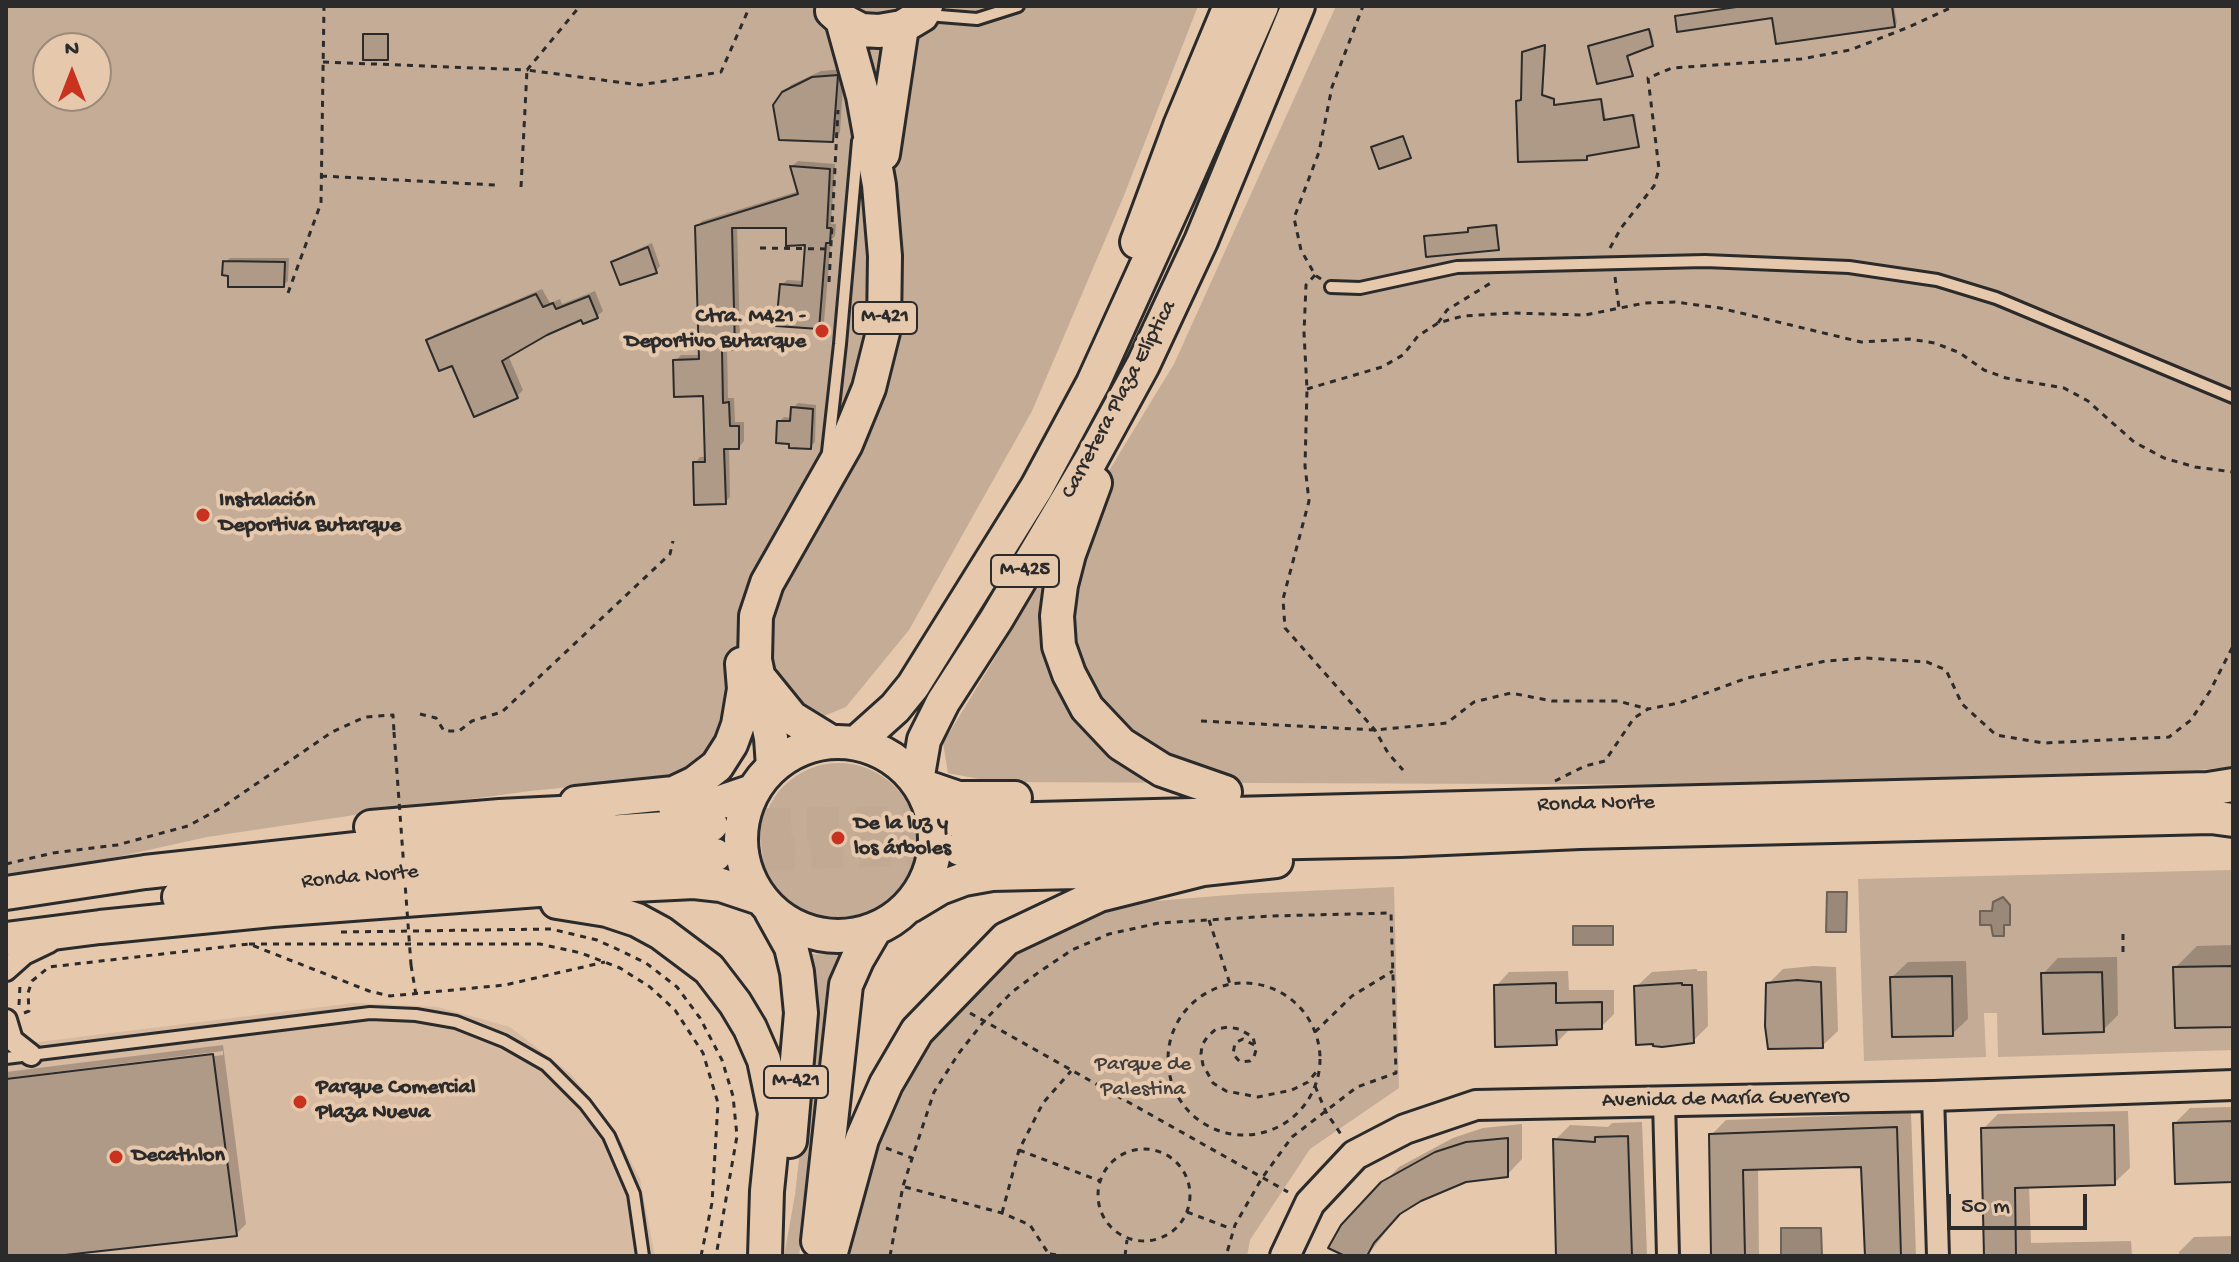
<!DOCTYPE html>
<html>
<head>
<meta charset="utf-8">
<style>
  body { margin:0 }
  #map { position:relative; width:2239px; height:1262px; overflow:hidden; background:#e6c8ad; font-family:"Gochi Hand",sans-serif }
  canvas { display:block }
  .frame { position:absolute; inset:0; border:8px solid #2b2b2b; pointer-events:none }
  .north { position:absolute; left:32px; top:32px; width:80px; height:80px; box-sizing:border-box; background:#e6c8ad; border:2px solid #9b8979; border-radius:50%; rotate:0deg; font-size:22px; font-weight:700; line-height:32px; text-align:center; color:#2b2b2b }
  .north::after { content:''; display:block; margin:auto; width:28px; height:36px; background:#c8321e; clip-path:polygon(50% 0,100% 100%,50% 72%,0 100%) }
  .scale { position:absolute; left:1947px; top:1194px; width:140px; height:36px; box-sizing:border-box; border:4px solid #2b2b2b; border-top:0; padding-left:10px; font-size:24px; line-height:28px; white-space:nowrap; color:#2b2b2b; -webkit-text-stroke:6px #e6c8ad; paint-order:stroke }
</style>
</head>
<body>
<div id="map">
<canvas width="2239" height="1262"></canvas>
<div class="frame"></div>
<div class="north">N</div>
<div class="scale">50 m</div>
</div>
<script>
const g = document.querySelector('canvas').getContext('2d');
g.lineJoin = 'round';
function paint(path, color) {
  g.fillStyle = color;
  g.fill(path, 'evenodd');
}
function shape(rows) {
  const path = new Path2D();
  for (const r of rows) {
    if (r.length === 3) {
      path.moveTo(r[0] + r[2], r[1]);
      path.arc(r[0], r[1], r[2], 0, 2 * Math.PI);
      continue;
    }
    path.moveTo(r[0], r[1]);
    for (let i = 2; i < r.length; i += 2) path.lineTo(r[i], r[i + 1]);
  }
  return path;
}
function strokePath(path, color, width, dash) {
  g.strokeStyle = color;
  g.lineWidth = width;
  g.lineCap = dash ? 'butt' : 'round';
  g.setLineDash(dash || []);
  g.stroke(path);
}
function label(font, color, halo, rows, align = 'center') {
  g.font = font + ' "Gochi Hand",sans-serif';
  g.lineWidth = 8;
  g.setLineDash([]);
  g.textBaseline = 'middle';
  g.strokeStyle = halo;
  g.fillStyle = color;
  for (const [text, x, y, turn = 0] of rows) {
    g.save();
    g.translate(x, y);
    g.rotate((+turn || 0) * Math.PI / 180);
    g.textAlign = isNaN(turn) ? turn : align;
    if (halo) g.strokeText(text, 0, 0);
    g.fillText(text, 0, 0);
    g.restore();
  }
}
paint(shape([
  [354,1003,438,1007,510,1027,571,1074,615,1130,640,1179,655,1256,6,1256,6,1046]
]), '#d6baa2');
paint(shape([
  [6,6,1198,6,1123,198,1032,411,909,630,846,707,673,777,530,791,368,813,207,837,99,861,6,876],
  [48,48,96,48,96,96,48,96],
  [1336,6,2233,6,2233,767,2128,776,1784,785,994,782,948,773,943,743,1174,364],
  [839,841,78],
  [2233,870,2233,1050,1998,1057,1997,1013,1984,1013,1986,1057,1864,1061,1858,879],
  [1394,887,1399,1088,1310,1149,1250,1240,1247,1256,850,1256,880,1126,947,1010,1069,908,1242,894],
  [811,954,840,955,832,988,799,1256,784,1256,795,1195,812,1043]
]), '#c4ac96');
const water = shape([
  [1827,892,1847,892,1846,932,1826,932,1827,892],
  [2003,897,2010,905,2010,925,2004,925,2004,936,1993,936,1991,925,1980,925,1980,911,1992,911,1993,902,2003,897],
  [1573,926,1613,926,1613,945,1573,945,1573,926],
  [1781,1228,1821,1228,1822,1256,1781,1256,1781,1228]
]);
paint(water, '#9a8878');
strokePath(water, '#6e6359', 2);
paint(shape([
  [1736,6,1894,6,1897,23,1895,25,1774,16,1677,17],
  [1651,31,1654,42,1628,54,1632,74,1591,46],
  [367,33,389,33,387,58,365,35],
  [1546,45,1543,94,1555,98,1555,104,1602,99,1606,119,1635,114,1638,145,1523,100,1526,51],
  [844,69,840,132,832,140,783,93,791,85,821,71],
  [798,161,835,164,831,224,836,224,835,236,831,240,824,322,819,327,782,285,787,280,804,281,807,243,789,226,737,226,740,342,734,348,727,348,728,398,734,398,735,422,744,422,744,441,739,447,729,447,730,497,725,502,695,463,700,457,707,457,705,394,675,361,681,355,701,355,697,227,702,221,799,191,792,166],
  [1498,224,1498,248,1426,237,1470,231,1471,227],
  [652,243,660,266,656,271,614,262,618,258],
  [230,258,289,258,288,281,283,285,225,262],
  [542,289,550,303,560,299,562,304,595,291,603,311,596,317,582,318,546,333,508,355,523,390,517,396,453,363,428,341,434,335],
  [798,403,816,405,815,442,810,447,779,422,784,417,792,418,793,408],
  [2233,945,2233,1025,2175,968,2197,946],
  [2117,957,2118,1015,2103,1030,2043,974,2058,958],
  [1966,961,1968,1019,1952,1034,1892,977,1908,962],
  [1813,966,1836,967,1838,1031,1822,1046,1768,984,1783,969],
  [1697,969,1697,971,1707,971,1708,1026,1693,1041,1636,987,1652,972],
  [1568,971,1569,990,1614,990,1614,1014,1601,1027,1569,1030,1556,1043,1496,986,1509,972],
  [223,1045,246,1224,236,1234,51,1256,6,1256,6,1082,223,1055,223,1051,6,1078,6,1072],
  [2233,1107,2233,1180,2175,1123,2190,1108],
  [2128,1111,2130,1168,2114,1183,2029,1185,2031,1243,2131,1241,2132,1256,1986,1256,1983,1129,1998,1114],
  [1911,1113,1916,1256,1867,1256,1863,1165,1758,1168,1759,1256,1713,1256,1711,1135,1726,1120],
  [1642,1122,1647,1256,1558,1256,1555,1140,1570,1125,1608,1127,1612,1123],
  [1522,1124,1522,1159,1507,1175,1486,1176,1442,1188,1403,1210,1367,1256,1350,1256,1383,1184,1399,1167,1453,1138,1483,1128],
  [2233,1236,2233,1256,2179,1256,2179,1252,2194,1237]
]), '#0003');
const building = shape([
  [1743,6,1892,6,1895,27,1776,44,1772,18,1677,32,1675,16,1743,6],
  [1649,29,1653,46,1627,56,1633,76,1597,84,1588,46,1649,29],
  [363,34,388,34,388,60,363,60,363,34],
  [1545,45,1542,95,1554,99,1554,105,1601,99,1604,120,1633,115,1639,147,1587,156,1587,160,1518,162,1516,101,1521,100,1522,52,1545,45],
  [838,75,833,142,779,140,773,105,782,92,812,77,838,75],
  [1403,136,1411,158,1379,169,1371,147,1403,136],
  [790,166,830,169,827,228,831,228,830,243,826,243,819,329,776,326,780,284,802,286,805,245,786,246,786,228,732,228,735,350,722,350,723,403,729,402,730,426,739,426,739,449,724,449,726,504,694,505,693,462,705,462,703,396,674,397,673,360,699,359,695,226,798,194,790,166],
  [1496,225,1499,250,1426,257,1424,236,1468,232,1468,228,1496,225],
  [648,247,657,273,620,285,611,262,648,247],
  [223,261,285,262,284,287,228,287,228,276,222,275,223,261],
  [536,294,543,307,553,303,556,309,589,296,598,318,583,324,581,320,547,335,502,361,518,398,474,417,452,366,439,371,426,340,536,294],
  [791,407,813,409,811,449,789,448,789,444,776,443,777,421,790,421,791,407],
  [2233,966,2233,1027,2175,1028,2173,967,2233,966],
  [2102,972,2104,1032,2043,1034,2041,973,2102,972],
  [1952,976,1953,1036,1892,1037,1890,977,1952,976],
  [1797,980,1821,982,1823,1048,1768,1049,1765,1026,1766,983,1797,980],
  [1556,983,1556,1003,1602,1002,1602,1029,1556,1030,1557,1045,1495,1047,1494,985,1556,983],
  [1682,983,1682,985,1692,985,1694,1043,1662,1047,1653,1046,1653,1044,1636,1045,1634,986,1682,983],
  [213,1054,237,1236,56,1256,6,1256,6,1079,213,1054],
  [2233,1121,2233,1182,2175,1184,2173,1123,2233,1121],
  [2114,1125,2115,1185,2015,1188,2016,1256,1984,1256,1981,1128,2114,1125],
  [1897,1127,1901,1256,1865,1256,1861,1167,1743,1170,1745,1256,1711,1256,1709,1134,1897,1127],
  [1628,1136,1632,1256,1556,1256,1553,1139,1595,1142,1595,1137,1628,1136],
  [1508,1138,1508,1177,1466,1182,1421,1201,1400,1214,1374,1243,1367,1256,1345,1256,1328,1248,1341,1225,1381,1182,1435,1152,1466,1142,1508,1138]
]);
paint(building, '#af9a87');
strokePath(building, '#2b2b2b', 2);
strokePath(shape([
  [711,825,959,821],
  [715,855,960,849]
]), '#c1a993', 32, [32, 16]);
const lane = shape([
  [927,15,977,19,1018,6],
  [1331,287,1360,288,1457,267,1705,261,1849,267,1937,280,1996,298,2233,397],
  [828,452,840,344,858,141],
  [6,1058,370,1013,416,1015,456,1022,504,1041,546,1065,585,1104,609,1136,634,1194,643,1256]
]);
const street = shape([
  [6,970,24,954,49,942],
  [6,1020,12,1040,31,1055],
  [1933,1096,1938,1256],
  [1664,1101,1668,1256]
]);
const secondary = shape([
  [1285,1256,1310,1203,1355,1155,1405,1129,1476,1105,1933,1096,2233,1085]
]);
const primary = shape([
  [832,11,842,20,861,30,879,31,902,27,922,15,926,6],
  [883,154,902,27],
  [1137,242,1180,126,1230,6],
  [1095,483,1069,554,1061,585,1057,616,1059,646,1069,674,1087,708,1121,744,1162,770,1225,792],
  [762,681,792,718,831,742],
  [838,839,97],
  [856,743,895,708,913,686,1037,487,1093,383,1179,194,1262,6],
  [773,767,771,738,755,660,756,616,767,583,846,444,869,388,884,328,885,256,879,185,863,96,842,20],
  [917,781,924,740,943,702,996,620,1091,460,1143,365,1201,241,1298,6],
  [920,785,958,798,1015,798],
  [576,803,674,793,695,783,717,766,731,744,738,725,744,689,742,664],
  [675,807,712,805,753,791],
  [959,821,2208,789,2233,785],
  [371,827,500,816,600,811],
  [960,849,1400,840,1580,832,2211,817,2233,820],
  [6,893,145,872,356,849,711,825],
  [179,897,365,876,715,855],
  [557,902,607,910,637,920,661,933,709,969,735,1003,750,1028,764,1060,775,1113,767,1191,765,1256],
  [910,906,940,888,964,879,992,874,1203,869,1276,861],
  [771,911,791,947,797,972,801,1013,790,1141],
  [6,939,100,927,272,910,552,889,694,882,721,885,760,898],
  [818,1241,846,985,857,960,874,931],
  [830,1256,862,1139,886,1084,917,1031,1006,939,1099,895,1203,869]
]);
strokePath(lane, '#2b2b2b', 16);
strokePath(street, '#2b2b2b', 26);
strokePath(secondary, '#2b2b2b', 34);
strokePath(primary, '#2b2b2b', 38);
strokePath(shape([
  [323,62,527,70,580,6],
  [321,176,495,185],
  [521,187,527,70,640,85,721,72,750,6],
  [760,248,832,249],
  [1610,248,1621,228,1654,186,1659,169,1648,78,1672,68,1801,59,1850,50,1909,27,1950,8],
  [1315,275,1306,285,1304,333,1307,389,1305,466,1309,501,1283,599,1285,628,1375,730,1388,753,1403,770],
  [1615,277,1619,308],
  [1321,279,1315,275,1301,250,1294,218,1319,152,1332,87,1363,6],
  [829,282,838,110],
  [288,293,321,203,324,6],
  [1438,323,1447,310,1494,281],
  [1307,389,1382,367,1403,355,1418,336,1438,323,1463,316,1512,313,1585,315,1645,303,1675,302,1720,308,1861,342,1909,339,1935,343,1960,353,1984,370,2006,378,2064,388,2088,401,2134,442,2164,458,2195,467,2233,472],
  [420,714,436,718,444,731,459,731,472,721,502,712,670,554,673,541],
  [1201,721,1375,730,1447,723,1474,702,1511,693,1552,701,1618,701,1648,709],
  [1555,781,1585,766,1605,761,1634,718,1648,709,1679,703,1747,678,1826,661,1865,658,1927,662,1946,670,1962,704,1996,735,2044,743,2169,737,2191,720,2210,691,2233,646],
  [6,864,53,853,117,845,188,826,221,808,332,732,365,717,393,715,394,732],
  [1209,920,1230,984],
  [341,932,551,929,597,940,619,950,646,963,677,987,700,1018,722,1060,733,1096,737,1136,716,1256],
  [2123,934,2123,955],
  [249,944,540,944,581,953,620,968,650,987,675,1010,703,1053,718,1103,712,1203,701,1256],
  [411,965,416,995],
  [1244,1059,76],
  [19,1005,20,985],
  [24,1013,29,1011,28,993,32,981,49,967,249,944,369,991,390,996,505,985,605,962],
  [970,1013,1288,1192],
  [1315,1032,1352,996,1393,971],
  [1254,1045,1243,1039,1235,1043,1233,1054,1240,1062,1250,1061,1254,1057,1256,1050,1253,1037,1239,1029,1228,1027,1216,1029,1208,1036,1202,1045,1201,1054,1203,1065,1213,1083,1226,1091,1258,1097,1292,1090,1308,1082,1317,1071],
  [1315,1086,1326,1112,1342,1136],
  [886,1148,912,1158],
  [1144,1195,46],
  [1019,1150,1100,1181],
  [905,1187,1002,1213,1030,1225,1050,1256],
  [1187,1212,1232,1229],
  [1002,1213,1019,1150,1043,1103,1071,1071],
  [1050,1254,1065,1256],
  [890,1256,903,1186,934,1092,959,1053,985,1020,1012,992,1039,972,1072,950,1109,934,1159,923,1271,916,1391,913,1396,1073,1357,1087,1292,1137,1262,1178,1235,1225,1226,1256],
  [1125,1256,1127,1240]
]), '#2b2b2b', 3, [6, 6]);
strokePath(lane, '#e6c8ad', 10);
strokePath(street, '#e6c8ad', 20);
strokePath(secondary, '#e6c8ad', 28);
strokePath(primary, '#e6c8ad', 32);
strokePath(shape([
  [394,732,411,965]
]), '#2b2b2b', 3, [6, 6]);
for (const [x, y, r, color] of [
  [822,331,8,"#c8321e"],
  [203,515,8,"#c8321e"],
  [838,838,8,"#c8321e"],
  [300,1102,8,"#c8321e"],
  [116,1157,8,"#c8321e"]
]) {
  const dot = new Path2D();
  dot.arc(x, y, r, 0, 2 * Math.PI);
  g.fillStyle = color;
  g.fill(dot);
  strokePath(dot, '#e6c8ad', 3);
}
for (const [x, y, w] of [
  [885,318,64],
  [1025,571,68],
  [796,1082,64]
]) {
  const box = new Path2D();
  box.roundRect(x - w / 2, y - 16, w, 32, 6);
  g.fillStyle = '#e6c8ad';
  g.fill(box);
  strokePath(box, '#2b2b2b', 2);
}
label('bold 20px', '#2b2b2b', null, [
  ["M-421",885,318],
  ["M-425",1025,571],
  ["M-421",796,1082]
]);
label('bold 22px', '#2b2b2b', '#e6c8ad', [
  ["Ctra. M421 -",806,318,"right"],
  ["Deportivo Butarque",806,343,"right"],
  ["Instalación",219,502],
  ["Deportiva Butarque",219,527],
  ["De la luz y",854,825],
  ["los árboles",854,850],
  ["Parque Comercial",316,1089],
  ["Plaza Nueva",316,1114],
  ["Decathlon",132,1157]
], 'left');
label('22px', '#2b2b2b', '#e6c8ad', [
  ["Carretera Plaza Elíptica",1120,400,-62],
  ["Ronda Norte",1596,805,-1],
  ["Ronda Norte",360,878,-5],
  ["Avenida de María Guerrero",1726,1100,-1]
]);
label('22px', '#423e3b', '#e6c8ad', [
  ["Parque de",1143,1066],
  ["Palestina",1143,1091]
]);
</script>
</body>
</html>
